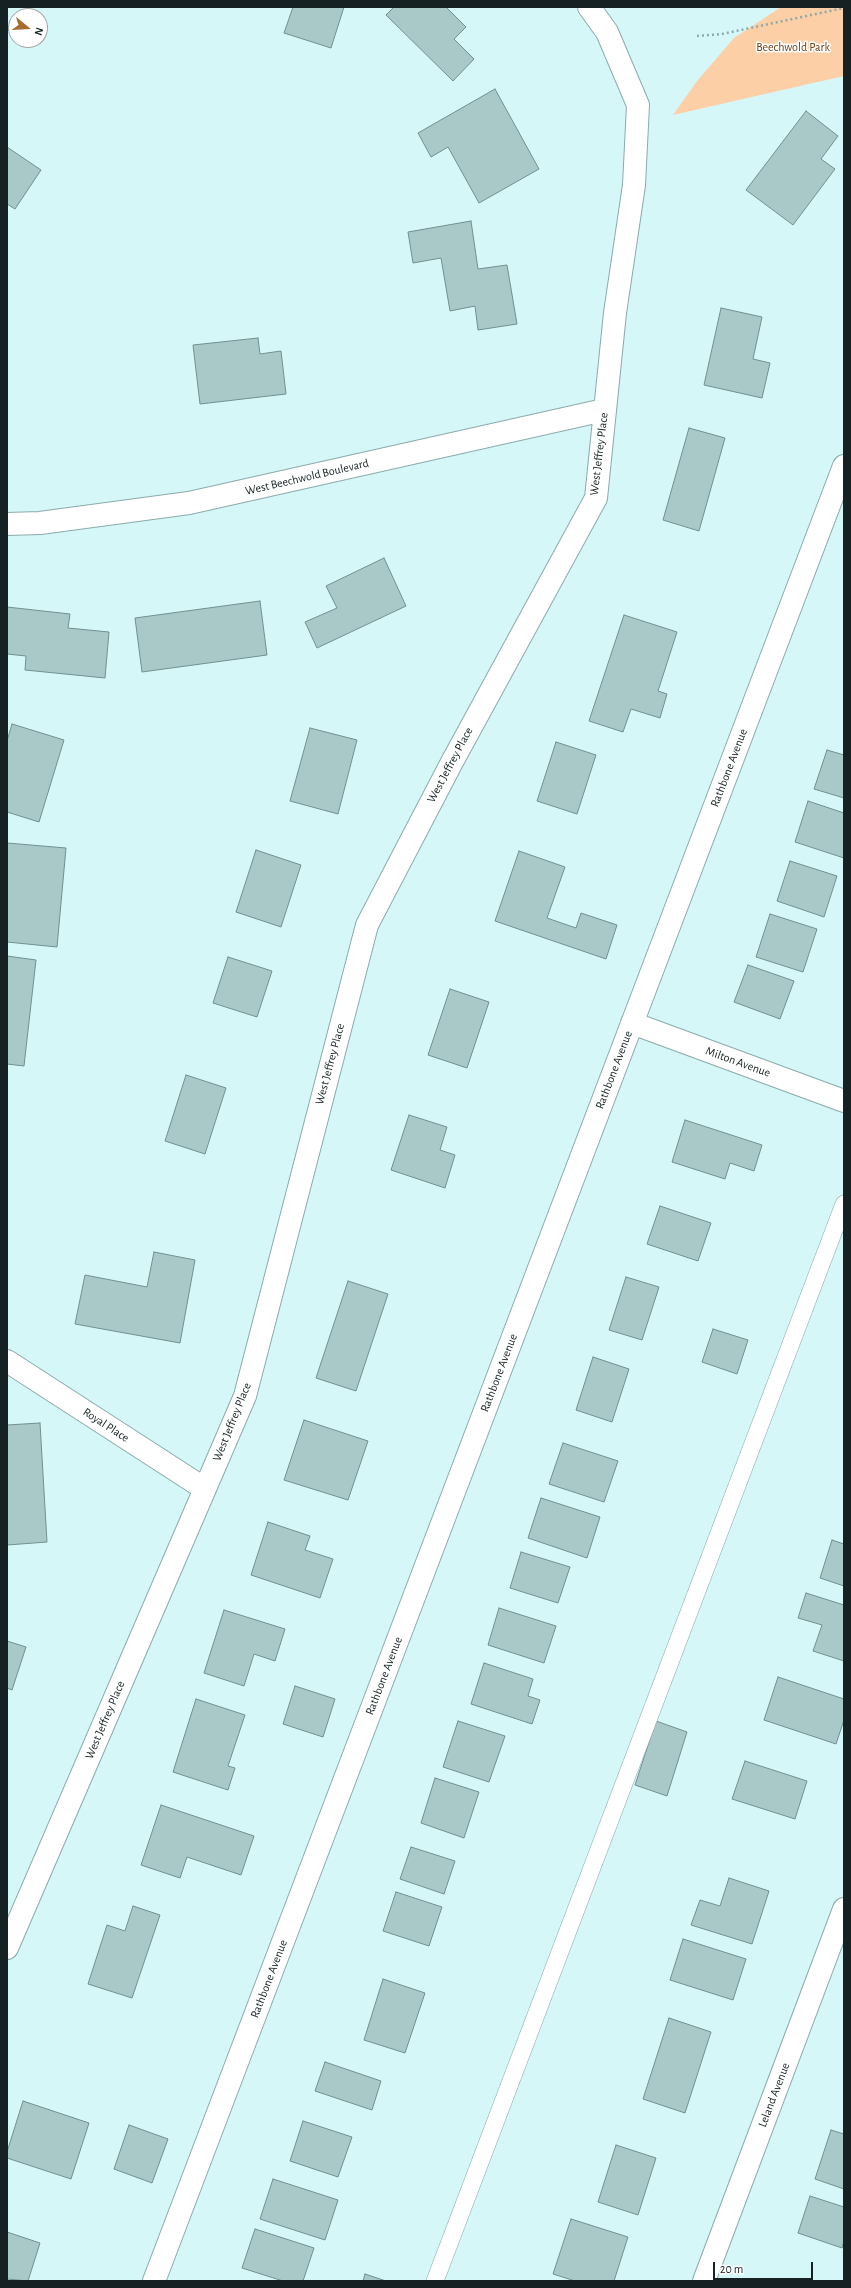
<!DOCTYPE html>
<html>
<head>
<meta charset="utf-8">
<style>
  body { margin:0 }
  #map { position:relative; width:851px; height:2288px; overflow:hidden; background:#d6f7f8; font-family:"Alegreya Sans",sans-serif }
  canvas { display:block }
  .frame { position:absolute; inset:0; border:8px solid #152122; pointer-events:none }
  .north { position:absolute; left:8px; top:8px; width:40px; height:40px; box-sizing:border-box; background:#fff; border:1px solid #a1a6a7; border-radius:50%; rotate:108deg; font-size:11px; font-weight:700; line-height:16px; text-align:center; color:#152122 }
  .north::after { content:''; display:block; margin:auto; width:14px; height:18px; background:#a76b2e; clip-path:polygon(50% 0,100% 100%,50% 72%,0 100%) }
  .scale { position:absolute; left:713px; top:2262px; width:100px; height:18px; box-sizing:border-box; border:2px solid #152122; border-top:0; padding-left:5px; font-size:12px; line-height:14px; white-space:nowrap; color:#152122; -webkit-text-stroke:3px #fff; paint-order:stroke }
</style>
</head>
<body>
<div id="map">
<canvas width="851" height="2288"></canvas>
<div class="frame"></div>
<div class="north">N</div>
<div class="scale">20 m</div>
</div>
<script>
const g = document.querySelector('canvas').getContext('2d');
g.lineJoin = 'round';
function paint(path, color) {
  g.fillStyle = color;
  g.fill(path, 'evenodd');
}
function shape(rows) {
  const path = new Path2D();
  for (const r of rows) {
    path.moveTo(r[0], r[1]);
    for (let i = 2; i < r.length; i += 2) path.lineTo(r[i], r[i + 1]);
  }
  return path;
}
function strokePath(path, color, width, dash) {
  g.strokeStyle = color;
  g.lineWidth = width;
  g.lineCap = dash ? 'butt' : 'round';
  g.setLineDash(dash || []);
  g.stroke(path);
}
function label(font, color, halo, rows, align = 'center') {
  g.font = font + ' "Alegreya Sans",sans-serif';
  g.lineWidth = 3;
  g.setLineDash([]);
  g.textBaseline = 'middle';
  g.strokeStyle = halo;
  g.fillStyle = color;
  for (const [text, x, y, turn = 0] of rows) {
    g.save();
    g.translate(x, y);
    g.rotate((+turn || 0) * Math.PI / 180);
    g.textAlign = isNaN(turn) ? turn : align;
    if (halo) g.strokeText(text, 0, 0);
    g.fillText(text, 0, 0);
    g.restore();
  }
}
paint(shape([
  [781,7,844,7,844,76,673,115,697,81,734,38]
]), '#fdcfa6');
const building = shape([
  [293,7,344,7,331,48,284,33,293,7],
  [394,7,446,7,466,27,454,39,474,59,453,81,386,15,394,7],
  [495,89,539,169,479,203,448,147,431,157,418,133,495,89],
  [806,111,838,136,821,159,835,169,793,225,746,190,806,111],
  [7,147,41,170,15,209,7,204,7,147],
  [471,221,478,269,507,265,517,324,478,330,475,306,450,311,441,258,413,263,408,232,471,221],
  [721,308,762,317,753,359,770,363,762,398,704,385,721,308],
  [258,338,260,354,281,351,286,394,200,404,193,345,258,338],
  [689,428,725,438,699,531,663,520,689,428],
  [384,558,406,606,317,648,305,622,337,608,326,586,384,558],
  [260,601,267,655,142,672,135,618,260,601],
  [7,607,70,614,68,628,109,632,105,678,25,670,26,656,7,654,7,607],
  [624,615,677,632,658,691,667,694,660,718,631,709,623,732,589,721,624,615],
  [12,724,64,740,39,822,7,812,7,741,12,724],
  [310,728,357,740,338,814,290,801,310,728],
  [556,742,596,755,577,814,537,801,556,742],
  [827,750,844,755,844,798,814,789,827,750],
  [808,801,844,813,844,858,795,842,808,801],
  [7,843,66,848,57,947,7,942,7,843],
  [256,850,301,865,281,927,236,912,256,850],
  [519,851,565,867,547,918,576,928,581,913,617,925,606,959,495,921,519,851],
  [790,861,837,876,824,917,777,901,790,861],
  [770,914,817,929,803,972,756,957,770,914],
  [7,956,36,960,24,1066,7,1064,7,956],
  [228,957,272,971,257,1017,213,1003,228,957],
  [748,965,794,981,780,1019,734,1002,748,965],
  [450,989,489,1002,467,1068,428,1055,450,989],
  [186,1075,226,1088,205,1154,165,1141,186,1075],
  [409,1115,447,1127,440,1150,455,1155,445,1188,391,1170,409,1115],
  [685,1120,762,1145,754,1171,730,1163,725,1179,672,1162,685,1120],
  [660,1206,711,1223,698,1261,647,1244,660,1206],
  [154,1252,195,1260,180,1343,75,1324,85,1275,147,1287,154,1252],
  [626,1277,659,1287,642,1340,609,1330,626,1277],
  [348,1281,388,1294,356,1391,316,1378,348,1281],
  [713,1329,748,1340,737,1374,702,1362,713,1329],
  [593,1357,629,1369,612,1422,576,1410,593,1357],
  [304,1420,368,1441,348,1500,284,1480,304,1420],
  [40,1423,47,1542,7,1545,7,1425,40,1423],
  [563,1443,618,1461,604,1502,549,1484,563,1443],
  [541,1498,600,1517,587,1558,528,1538,541,1498],
  [268,1522,310,1536,305,1550,333,1559,320,1598,251,1575,268,1522],
  [832,1540,844,1544,844,1586,820,1578,832,1540],
  [521,1552,570,1567,558,1603,510,1588,521,1552],
  [806,1593,844,1605,844,1661,813,1651,822,1625,798,1618,806,1593],
  [499,1608,556,1626,544,1663,488,1645,499,1608],
  [224,1610,285,1629,275,1661,254,1654,244,1686,204,1673,224,1610],
  [7,1641,26,1647,12,1690,7,1688,7,1641],
  [484,1663,533,1679,528,1696,540,1700,532,1724,471,1704,484,1663],
  [778,1677,844,1699,844,1720,836,1744,764,1720,778,1677],
  [295,1686,335,1699,323,1737,283,1724,295,1686],
  [196,1699,245,1715,228,1766,235,1768,228,1790,173,1772,196,1699],
  [458,1721,505,1736,489,1782,443,1767,458,1721],
  [656,1721,687,1732,667,1796,635,1785,656,1721],
  [745,1761,807,1781,795,1819,732,1799,745,1761],
  [435,1778,479,1792,464,1838,421,1823,435,1778],
  [161,1805,254,1836,241,1875,187,1857,180,1878,141,1865,161,1805],
  [411,1847,455,1861,444,1894,400,1879,411,1847],
  [729,1878,769,1891,752,1944,691,1925,700,1900,720,1906,729,1878],
  [396,1892,442,1907,429,1946,383,1931,396,1892],
  [133,1906,160,1915,132,1998,88,1984,107,1925,125,1931,133,1906],
  [683,1939,746,1959,733,2000,670,1980,683,1939],
  [383,1979,425,1993,405,2053,364,2040,383,1979],
  [669,2018,711,2032,685,2113,643,2099,669,2018],
  [325,2062,381,2081,372,2110,315,2091,325,2062],
  [23,2101,89,2123,71,2179,7,2158,7,2152,23,2101],
  [303,2121,352,2137,338,2177,290,2161,303,2121],
  [129,2125,168,2139,152,2183,114,2169,129,2125],
  [831,2130,844,2134,844,2189,815,2179,831,2130],
  [616,2145,656,2158,638,2215,598,2202,616,2145],
  [273,2179,338,2200,325,2240,260,2219,273,2179],
  [810,2196,844,2207,844,2241,842,2248,798,2233,810,2196],
  [571,2219,628,2237,614,2281,575,2281,553,2274,571,2219],
  [255,2229,314,2248,303,2281,283,2281,242,2268,255,2229],
  [7,2232,40,2243,28,2281,7,2279,7,2232],
  [365,2274,386,2281,363,2281,365,2274]
]);
paint(building, '#a9c9c9');
strokePath(building, '#718f90', 1);
const service = shape([
  [435,2281,844,1204]
]);
const minor = shape([
  [7,524,40,523,189,503,604,410],
  [632,1023,844,1101],
  [7,1361,205,1489],
  [7,1948,245,1396,367,925,452,762,596,498,615,313,634,185,638,105,607,32,589,7],
  [154,2281,844,466],
  [704,2281,844,1909]
]);
strokePath(service, '#8baaab', 18);
strokePath(minor, '#8baaab', 24);
strokePath(shape([
  [697,36,722,34,844,8]
]), '#8fa9aa', 2.5, [2, 3]);
strokePath(service, '#fff', 17);
strokePath(minor, '#fff', 22);
label('12px', '#693e11', '#fff', [
  ["Beechwold Park",793,47]
]);
label('12px', '#152122', '#fff', [
  ["West Jeffrey Place",599,454,-83],
  ["West Beechwold Boulevard",307,477,-13],
  ["West Jeffrey Place",450,765,-62],
  ["Rathbone Avenue",729,768,-69],
  ["Milton Avenue",738,1062,20],
  ["West Jeffrey Place",330,1064,-75],
  ["Rathbone Avenue",614,1070,-69],
  ["Rathbone Avenue",499,1373,-69],
  ["West Jeffrey Place",232,1422,-68],
  ["Royal Place",106,1425,33],
  ["Rathbone Avenue",384,1676,-69],
  ["West Jeffrey Place",105,1720,-67],
  ["Rathbone Avenue",269,1979,-69],
  ["Leland Avenue",774,2095,-69]
]);
</script>
</body>
</html>
